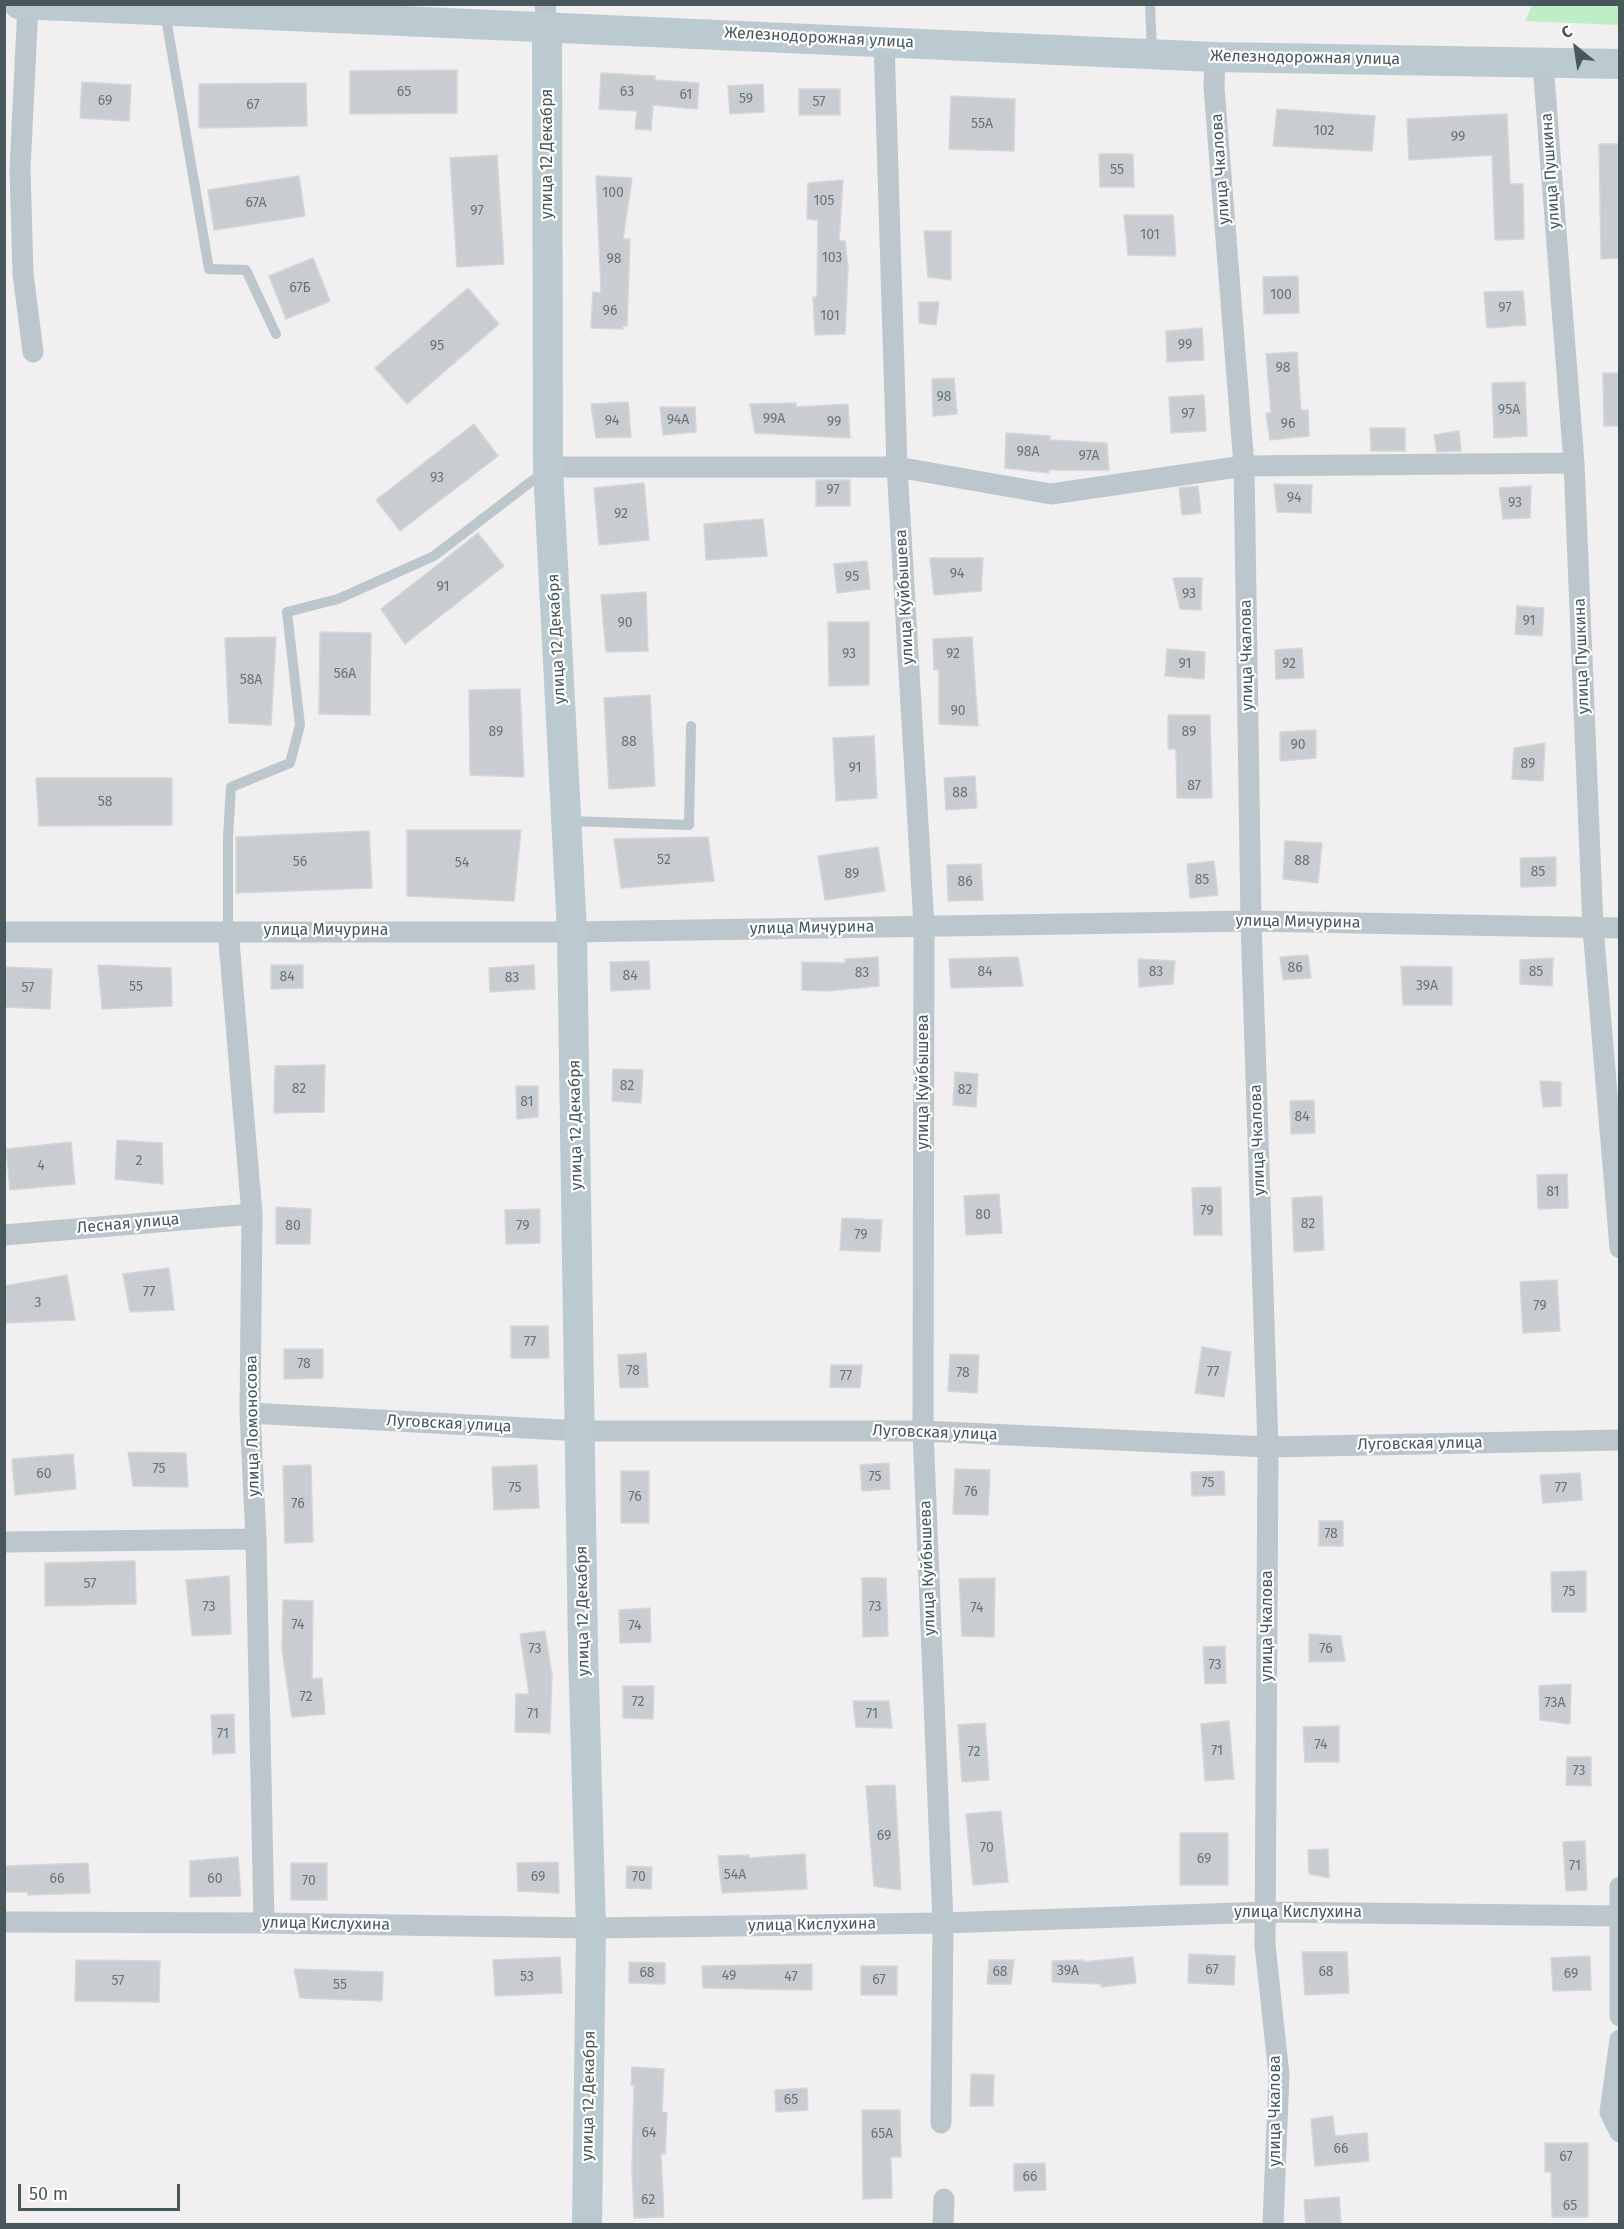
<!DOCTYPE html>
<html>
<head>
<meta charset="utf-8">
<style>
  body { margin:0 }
  #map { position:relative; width:1624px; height:2229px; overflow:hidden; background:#f1efef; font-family:"Fira Sans",sans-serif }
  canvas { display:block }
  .frame { position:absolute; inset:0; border:6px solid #47575c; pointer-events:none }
  .north { position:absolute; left:1546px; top:18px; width:60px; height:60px; -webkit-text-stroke:4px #fff; paint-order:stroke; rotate:330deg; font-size:16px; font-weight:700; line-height:24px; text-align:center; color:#47575c }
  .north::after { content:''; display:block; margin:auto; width:21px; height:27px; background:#47575c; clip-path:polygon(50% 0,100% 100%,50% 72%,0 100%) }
  .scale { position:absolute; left:18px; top:2184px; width:162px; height:27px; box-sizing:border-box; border:3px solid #47575c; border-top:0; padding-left:8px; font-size:18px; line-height:21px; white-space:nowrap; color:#47575c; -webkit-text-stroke:4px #fff; paint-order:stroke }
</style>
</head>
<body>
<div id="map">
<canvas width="1624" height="2229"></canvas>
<div class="frame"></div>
<div class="north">С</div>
<div class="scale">50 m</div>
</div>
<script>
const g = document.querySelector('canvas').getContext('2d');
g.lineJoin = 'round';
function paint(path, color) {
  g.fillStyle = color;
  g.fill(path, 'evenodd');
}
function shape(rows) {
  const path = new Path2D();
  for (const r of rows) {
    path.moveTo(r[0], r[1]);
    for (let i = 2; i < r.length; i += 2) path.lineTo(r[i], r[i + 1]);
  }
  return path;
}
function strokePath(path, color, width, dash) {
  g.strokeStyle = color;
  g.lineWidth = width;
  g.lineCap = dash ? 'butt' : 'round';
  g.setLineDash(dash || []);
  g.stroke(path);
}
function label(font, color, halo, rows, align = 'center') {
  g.font = font + ' "Fira Sans",sans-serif';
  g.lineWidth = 4.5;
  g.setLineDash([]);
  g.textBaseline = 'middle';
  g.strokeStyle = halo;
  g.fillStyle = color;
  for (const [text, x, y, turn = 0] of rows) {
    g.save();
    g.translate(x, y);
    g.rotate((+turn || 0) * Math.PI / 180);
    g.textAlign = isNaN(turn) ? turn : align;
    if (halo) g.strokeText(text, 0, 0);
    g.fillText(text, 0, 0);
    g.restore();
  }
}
paint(shape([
  [1532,5,1619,5,1619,25,1525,21]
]), '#beeec6');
const building = shape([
  [457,70,457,113,350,114,350,71,457,70],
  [601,73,655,76,655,80,699,83,697,109,653,105,651,130,635,129,637,111,599,109,601,73],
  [82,82,131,85,129,121,80,118,82,82],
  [306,83,307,126,199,128,199,84,306,83],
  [763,84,764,112,730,114,728,86,763,84],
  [799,89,840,89,840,115,799,115,799,89],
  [951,96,1015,99,1014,151,949,149,951,96],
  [1277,109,1375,116,1372,151,1273,146,1277,109],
  [1507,114,1510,184,1523,184,1524,239,1495,240,1492,155,1409,160,1407,119,1507,114],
  [1599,144,1620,144,1620,258,1601,259,1599,144],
  [1099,154,1133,154,1134,187,1100,187,1099,154],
  [497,155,504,264,457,267,450,158,497,155],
  [299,176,305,216,214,230,208,190,299,176],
  [596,176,632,178,623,239,630,239,627,326,622,326,623,329,591,328,593,292,601,293,596,176],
  [843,180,839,241,845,241,848,268,845,334,815,335,813,297,817,297,818,220,807,219,808,183,843,180],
  [1124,215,1173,215,1176,256,1128,255,1124,215],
  [924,231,951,231,951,280,928,277,924,231],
  [313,258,330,301,286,319,269,276,313,258],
  [1298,276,1299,313,1264,314,1263,277,1298,276],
  [468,288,499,324,407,404,375,368,468,288],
  [1523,291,1526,325,1487,328,1484,292,1523,291],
  [919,302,939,302,936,325,919,323,919,302],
  [1202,328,1204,360,1167,362,1166,331,1202,328],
  [1297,352,1301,410,1308,410,1309,436,1270,440,1266,413,1271,413,1266,354,1297,352],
  [1603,373,1620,373,1620,426,1604,426,1603,373],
  [954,378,957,414,933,416,932,379,954,378],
  [1525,382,1527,436,1494,438,1492,383,1525,382],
  [1204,395,1206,431,1171,433,1169,397,1204,395],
  [628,402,631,437,596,438,591,404,628,402],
  [796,403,796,407,848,404,850,438,755,433,750,404,796,403],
  [660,407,695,407,696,432,663,435,660,407],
  [474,424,498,456,400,531,376,500,474,424],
  [1370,428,1405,428,1405,451,1371,451,1370,428],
  [1459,431,1461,451,1437,452,1434,435,1459,431],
  [1006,433,1050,436,1050,440,1107,443,1109,470,1049,470,1049,473,1005,468,1006,433],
  [816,480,850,480,850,506,816,506,816,480],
  [644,483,649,540,599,545,594,488,644,483],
  [1274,484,1312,485,1311,513,1277,512,1274,484],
  [1198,486,1201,513,1182,515,1179,488,1198,486],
  [1531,486,1530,518,1503,519,1499,488,1531,486],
  [763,519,767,556,706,560,704,524,763,519],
  [478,533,504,566,405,644,381,609,478,533],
  [930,558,983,558,981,591,934,595,930,558],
  [867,561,870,589,837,593,834,564,867,561],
  [1173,578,1202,578,1201,610,1180,609,1173,578],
  [646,592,648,651,606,652,601,595,646,592],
  [1517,606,1544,608,1542,636,1515,634,1517,606],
  [828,622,869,622,869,685,829,686,828,622],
  [320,632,371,633,370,715,319,714,320,632],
  [276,637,271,725,229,723,225,638,276,637],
  [972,637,978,726,939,724,939,670,934,670,933,639,972,637],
  [1302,648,1304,678,1276,679,1275,650,1302,648],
  [1167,649,1205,652,1204,679,1165,676,1167,649],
  [520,689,524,777,470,775,469,690,520,689],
  [650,695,655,786,609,789,604,698,650,695],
  [1168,715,1210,715,1212,798,1177,798,1176,749,1168,749,1168,715],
  [1316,730,1316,758,1280,761,1280,732,1316,730],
  [874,736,877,798,836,801,833,738,874,736],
  [1545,743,1543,781,1512,779,1514,748,1545,743],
  [975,776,977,808,946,810,944,778,975,776],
  [36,778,172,778,172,825,39,826,36,778],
  [407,830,521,830,514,901,407,896,407,830],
  [369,831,372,888,236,893,236,837,369,831],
  [708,837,714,881,621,888,614,839,708,837],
  [1285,841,1322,843,1318,883,1283,879,1285,841],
  [878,847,885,891,825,900,818,856,878,847],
  [1556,857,1556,886,1521,887,1520,858,1556,857],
  [1214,861,1218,895,1190,898,1187,864,1214,861],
  [981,864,983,900,948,901,947,865,981,864],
  [1308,955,1311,978,1283,980,1280,957,1308,955],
  [878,957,879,986,828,991,802,990,802,962,845,963,845,959,878,957],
  [1018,957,1023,986,951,988,949,959,1018,957],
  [1553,958,1552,986,1520,984,1520,960,1553,958],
  [1138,959,1175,961,1173,984,1139,987,1138,959],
  [649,961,650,989,611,991,610,962,649,961],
  [98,965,171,968,172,1006,102,1009,98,965],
  [271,965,303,965,303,988,271,989,271,965],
  [534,965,535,989,490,992,489,968,534,965],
  [1401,966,1452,967,1452,1005,1403,1005,1401,966],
  [4,967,52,969,50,1009,4,1007,4,967],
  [325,1065,324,1112,274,1113,275,1066,325,1065],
  [613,1069,643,1070,641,1103,612,1101,613,1069],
  [955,1072,978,1074,976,1107,953,1105,955,1072],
  [1540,1081,1561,1082,1561,1106,1543,1107,1540,1081],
  [516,1086,538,1086,538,1117,517,1119,516,1086],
  [1314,1100,1315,1133,1291,1134,1290,1101,1314,1100],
  [117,1140,162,1143,163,1184,115,1179,117,1140],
  [71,1142,75,1184,10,1190,6,1149,71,1142],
  [1567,1174,1568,1208,1538,1209,1537,1175,1567,1174],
  [1221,1187,1222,1235,1194,1235,1192,1188,1221,1187],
  [999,1194,1002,1233,966,1235,964,1196,999,1194],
  [1322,1196,1324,1250,1294,1252,1292,1198,1322,1196],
  [276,1207,311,1209,310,1244,276,1244,276,1207],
  [540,1209,540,1243,506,1244,505,1210,540,1209],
  [842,1218,882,1220,880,1252,840,1250,842,1218],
  [169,1268,174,1310,130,1312,123,1274,169,1268],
  [67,1275,75,1320,4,1323,4,1286,67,1275],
  [1557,1280,1560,1331,1523,1333,1520,1282,1557,1280],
  [511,1326,548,1326,549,1358,511,1358,511,1326],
  [1202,1347,1231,1352,1224,1397,1195,1393,1202,1347],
  [284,1349,323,1349,323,1378,284,1379,284,1349],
  [646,1353,648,1387,620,1388,618,1355,646,1353],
  [950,1354,979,1355,977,1393,948,1391,950,1354],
  [831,1365,862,1365,860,1388,830,1387,831,1365],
  [128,1452,186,1453,188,1487,133,1486,128,1452],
  [73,1454,76,1489,15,1495,12,1459,73,1454],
  [889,1463,890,1489,862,1491,860,1465,889,1463],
  [311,1465,313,1542,285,1543,283,1466,311,1465],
  [537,1465,539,1508,494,1510,492,1467,537,1465],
  [955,1469,990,1470,988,1515,953,1514,955,1469],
  [621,1471,649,1471,649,1523,621,1523,621,1471],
  [1224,1471,1225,1495,1192,1496,1191,1472,1224,1471],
  [1580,1473,1582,1500,1543,1503,1540,1475,1580,1473],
  [1319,1521,1343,1521,1343,1546,1319,1546,1319,1521],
  [135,1561,136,1604,45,1606,45,1563,135,1561],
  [1586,1571,1586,1612,1552,1612,1551,1572,1586,1571],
  [229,1576,231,1634,192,1636,186,1580,229,1576],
  [862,1578,886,1578,888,1636,863,1637,862,1578],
  [995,1578,994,1637,962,1636,959,1579,995,1578],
  [283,1600,313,1601,312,1679,322,1678,325,1714,292,1717,282,1650,283,1600],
  [650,1608,651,1642,620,1643,619,1610,650,1608],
  [545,1631,552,1675,550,1733,515,1732,516,1694,529,1694,520,1634,545,1631],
  [1309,1634,1341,1636,1345,1661,1309,1662,1309,1634],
  [1225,1646,1226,1683,1205,1684,1203,1647,1225,1646],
  [1571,1684,1570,1724,1540,1720,1539,1686,1571,1684],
  [623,1686,654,1686,653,1719,623,1718,623,1686],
  [853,1701,889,1701,892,1728,856,1727,853,1701],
  [234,1714,235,1753,213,1754,211,1715,234,1714],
  [1229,1721,1234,1779,1205,1781,1201,1724,1229,1721],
  [985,1723,989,1780,962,1782,958,1725,985,1723],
  [1339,1726,1339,1762,1305,1762,1303,1727,1339,1726],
  [1567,1757,1591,1757,1591,1786,1566,1785,1567,1757],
  [895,1785,901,1890,874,1886,866,1786,895,1785],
  [1001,1811,1008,1882,973,1885,966,1814,1001,1811],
  [1180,1833,1228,1833,1228,1885,1180,1885,1180,1833],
  [1585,1841,1587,1890,1566,1891,1563,1842,1585,1841],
  [1328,1849,1329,1878,1309,1874,1308,1850,1328,1849],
  [805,1854,807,1889,722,1893,718,1856,749,1855,749,1858,805,1854],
  [238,1857,241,1896,190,1897,190,1861,238,1857],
  [558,1862,559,1893,518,1891,517,1863,558,1862],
  [88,1863,90,1893,28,1895,28,1892,4,1892,4,1866,88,1863],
  [291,1863,327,1863,327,1900,291,1900,291,1863],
  [627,1866,652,1867,651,1889,626,1888,627,1866],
  [1302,1952,1347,1952,1349,1993,1305,1995,1302,1952],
  [1189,1954,1235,1956,1234,1985,1188,1983,1189,1954],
  [1590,1956,1591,1990,1553,1991,1551,1958,1590,1956],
  [560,1957,562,1993,495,1996,493,1960,560,1957],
  [1133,1957,1136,1983,1101,1987,1101,1984,1052,1982,1052,1961,1084,1960,1083,1962,1133,1957],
  [76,1960,160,1961,159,2002,75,2001,76,1960],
  [989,1960,1014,1960,1011,1984,987,1984,989,1960],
  [629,1962,665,1963,665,1984,629,1983,629,1962],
  [812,1964,812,1990,703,1988,702,1966,812,1964],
  [861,1966,897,1966,897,1995,861,1995,861,1966],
  [294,1969,383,1972,382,2001,300,1998,294,1969],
  [632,2067,664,2069,662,2112,667,2113,665,2154,661,2154,664,2217,634,2218,632,2169,634,2085,631,2085,632,2067],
  [971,2074,994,2075,993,2106,970,2106,971,2074],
  [807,2088,808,2110,776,2112,775,2090,807,2088],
  [862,2110,900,2110,901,2157,891,2157,892,2198,863,2199,862,2110],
  [1333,2116,1335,2136,1367,2133,1369,2161,1315,2166,1311,2119,1333,2116],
  [1545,2143,1588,2143,1588,2217,1552,2217,1551,2172,1545,2172,1545,2143],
  [1045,2163,1046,2190,1014,2191,1014,2164,1045,2163],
  [1339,2197,1341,2224,1306,2224,1304,2200,1339,2197]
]);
paint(building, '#c9cdd2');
strokePath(building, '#d3d7da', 1.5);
strokePath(shape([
  [1150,4,1152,52],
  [165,12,209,269,246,270,276,334],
  [570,821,689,825,691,726],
  [228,930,228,837,231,787,290,763,300,725,287,612,338,599,434,556,545,471]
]), '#bbc7cc', 10);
strokePath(shape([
  [545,4,547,26],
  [28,5,20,169,23,274,33,352],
  [884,41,897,467,924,926,923,1431,943,1923,941,2123],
  [1215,57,1214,87,1244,466,1251,921,1268,1447,1265,1945,1279,2075,1273,2224],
  [1543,64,1574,463,1593,928,1620,1248],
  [550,467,897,467,1051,494,1244,466,1574,463],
  [228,930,252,1214,250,1413,256,1539,264,1923],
  [4,932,572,932,1251,921,1620,928],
  [4,1235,252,1214],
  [250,1413,581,1431,923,1431,1268,1447,1620,1440],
  [4,1542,256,1539],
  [1620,1887,1620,2016],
  [4,1922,264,1923,591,1928,943,1923,1267,1912,1620,1916],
  [1620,2040,1610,2112,1620,2132],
  [943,2224,944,2199]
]), '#bbc7cc', 21);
strokePath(shape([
  [19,4,1215,57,1620,64],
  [547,26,548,469,572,932,583,1649,591,1928,587,2224]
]), '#bbcad0', 30);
label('14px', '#68747a', null, [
  ["65",404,92],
  ["63",627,92],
  ["61",686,95],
  ["59",746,99],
  ["69",105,101],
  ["57",819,102],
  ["67",253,105],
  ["55А",982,124],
  ["102",1324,131],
  ["99",1458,137],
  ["55",1117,170],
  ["100",613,193],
  ["105",824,201],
  ["67А",256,203],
  ["97",477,211],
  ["101",1150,235],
  ["103",832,258],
  ["98",614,259],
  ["67Б",300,288],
  ["100",1281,295],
  ["97",1505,308],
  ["96",610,311],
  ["101",830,316],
  ["99",1185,345],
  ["95",437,346],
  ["98",1283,368],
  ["98",944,397],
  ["95А",1509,410],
  ["97",1188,414],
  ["99А",774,419],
  ["94А",678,420],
  ["94",612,421],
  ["99",834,422],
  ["96",1288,424],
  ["98А",1028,452],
  ["97А",1089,456],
  ["93",437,478],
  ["97",833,490],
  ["94",1294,498],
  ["93",1515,503],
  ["92",621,514],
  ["94",957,574],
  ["95",852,577],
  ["91",443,587],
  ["93",1189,594],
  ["91",1529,621],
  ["90",625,623],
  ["93",849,654],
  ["92",953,654],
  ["91",1185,664],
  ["92",1289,664],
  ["56А",345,674],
  ["58А",251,680],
  ["90",958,711],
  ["89",496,732],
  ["89",1189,732],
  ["88",629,742],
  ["90",1298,745],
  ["89",1528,764],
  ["91",855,768],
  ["87",1194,786],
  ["88",960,793],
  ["58",105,802],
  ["52",664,860],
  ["88",1302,861],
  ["56",300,862],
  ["54",462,863],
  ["85",1538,872],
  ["89",852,874],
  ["85",1202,880],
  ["86",965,882],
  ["86",1295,968],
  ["84",985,972],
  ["83",1156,972],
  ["85",1536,972],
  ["83",862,973],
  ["84",630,976],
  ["84",287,977],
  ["83",512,978],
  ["39А",1427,986],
  ["55",136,987],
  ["57",28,988],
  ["82",627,1086],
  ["82",299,1089],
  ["82",965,1090],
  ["81",527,1102],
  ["84",1302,1117],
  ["2",139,1161],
  ["4",41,1166],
  ["81",1553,1192],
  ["79",1207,1211],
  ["80",983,1215],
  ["82",1308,1224],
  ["80",293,1226],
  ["79",523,1226],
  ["79",861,1235],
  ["77",149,1292],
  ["3",38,1303],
  ["79",1540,1306],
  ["77",530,1342],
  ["78",304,1364],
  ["78",633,1371],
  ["77",1213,1372],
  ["78",963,1373],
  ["77",846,1376],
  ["75",159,1469],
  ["60",44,1474],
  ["75",875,1477],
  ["75",1208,1483],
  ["75",515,1488],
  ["77",1561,1488],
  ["76",971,1492],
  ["76",635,1497],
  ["76",298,1504],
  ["78",1331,1534],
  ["57",90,1584],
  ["75",1569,1592],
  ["73",209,1607],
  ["73",875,1607],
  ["74",977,1608],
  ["74",298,1625],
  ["74",635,1626],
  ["73",535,1649],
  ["76",1326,1649],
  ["73",1215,1665],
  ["72",306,1697],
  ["72",638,1702],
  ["73А",1555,1703],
  ["71",533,1714],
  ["71",872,1714],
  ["71",223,1734],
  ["74",1321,1745],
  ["71",1217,1751],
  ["72",974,1752],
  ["73",1579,1771],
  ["69",884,1836],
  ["70",987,1848],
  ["69",1204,1859],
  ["71",1575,1866],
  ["54А",735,1875],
  ["69",538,1877],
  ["70",639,1877],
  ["66",57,1879],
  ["60",215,1879],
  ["70",309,1881],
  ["67",1212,1970],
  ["39А",1068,1971],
  ["68",1000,1972],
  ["68",1326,1972],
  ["68",647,1973],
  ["69",1571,1974],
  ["49",729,1976],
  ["53",527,1977],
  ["47",791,1977],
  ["67",879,1980],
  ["57",118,1981],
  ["55",340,1985],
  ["65",791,2100],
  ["64",649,2133],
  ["65А",882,2134],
  ["66",1341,2149],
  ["67",1566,2157],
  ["66",1030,2177],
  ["62",648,2200],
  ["65",1570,2206]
]);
label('16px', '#47575c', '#fff', [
  ["Железнодорожная улица",819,38,3],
  ["Железнодорожная улица",1305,58,1],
  ["улица 12 Декабря",548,154,-90],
  ["улица Чкалова",1221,169,-94],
  ["улица Пушкина",1551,171,-94],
  ["улица Куйбышева",905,597,-93],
  ["улица 12 Декабря",557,639,-93],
  ["улица Чкалова",1247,655,-91],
  ["улица Пушкина",1582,656,-92],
  ["улица Мичурина",1298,922,1],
  ["улица Мичурина",812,928,-1],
  ["улица Мичурина",326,931],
  ["улица Куйбышева",924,1082,-90],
  ["улица 12 Декабря",576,1125,-91],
  ["улица Чкалова",1258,1140,-92],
  ["Лесная улица",128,1224,-5],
  ["Луговская улица",449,1424,3],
  ["улица Ломоносова",253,1426,-91],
  ["Луговская улица",935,1433,2],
  ["Луговская улица",1420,1444,-1],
  ["улица Куйбышева",928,1568,-92],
  ["улица 12 Декабря",583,1611,-91],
  ["улица Чкалова",1268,1626,-90],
  ["улица Кислухина",1298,1913],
  ["улица Кислухина",326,1924,1],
  ["улица Кислухина",812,1925,-1],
  ["улица 12 Декабря",589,2096,-89],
  ["улица Чкалова",1276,2111,-90]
]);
</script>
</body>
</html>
